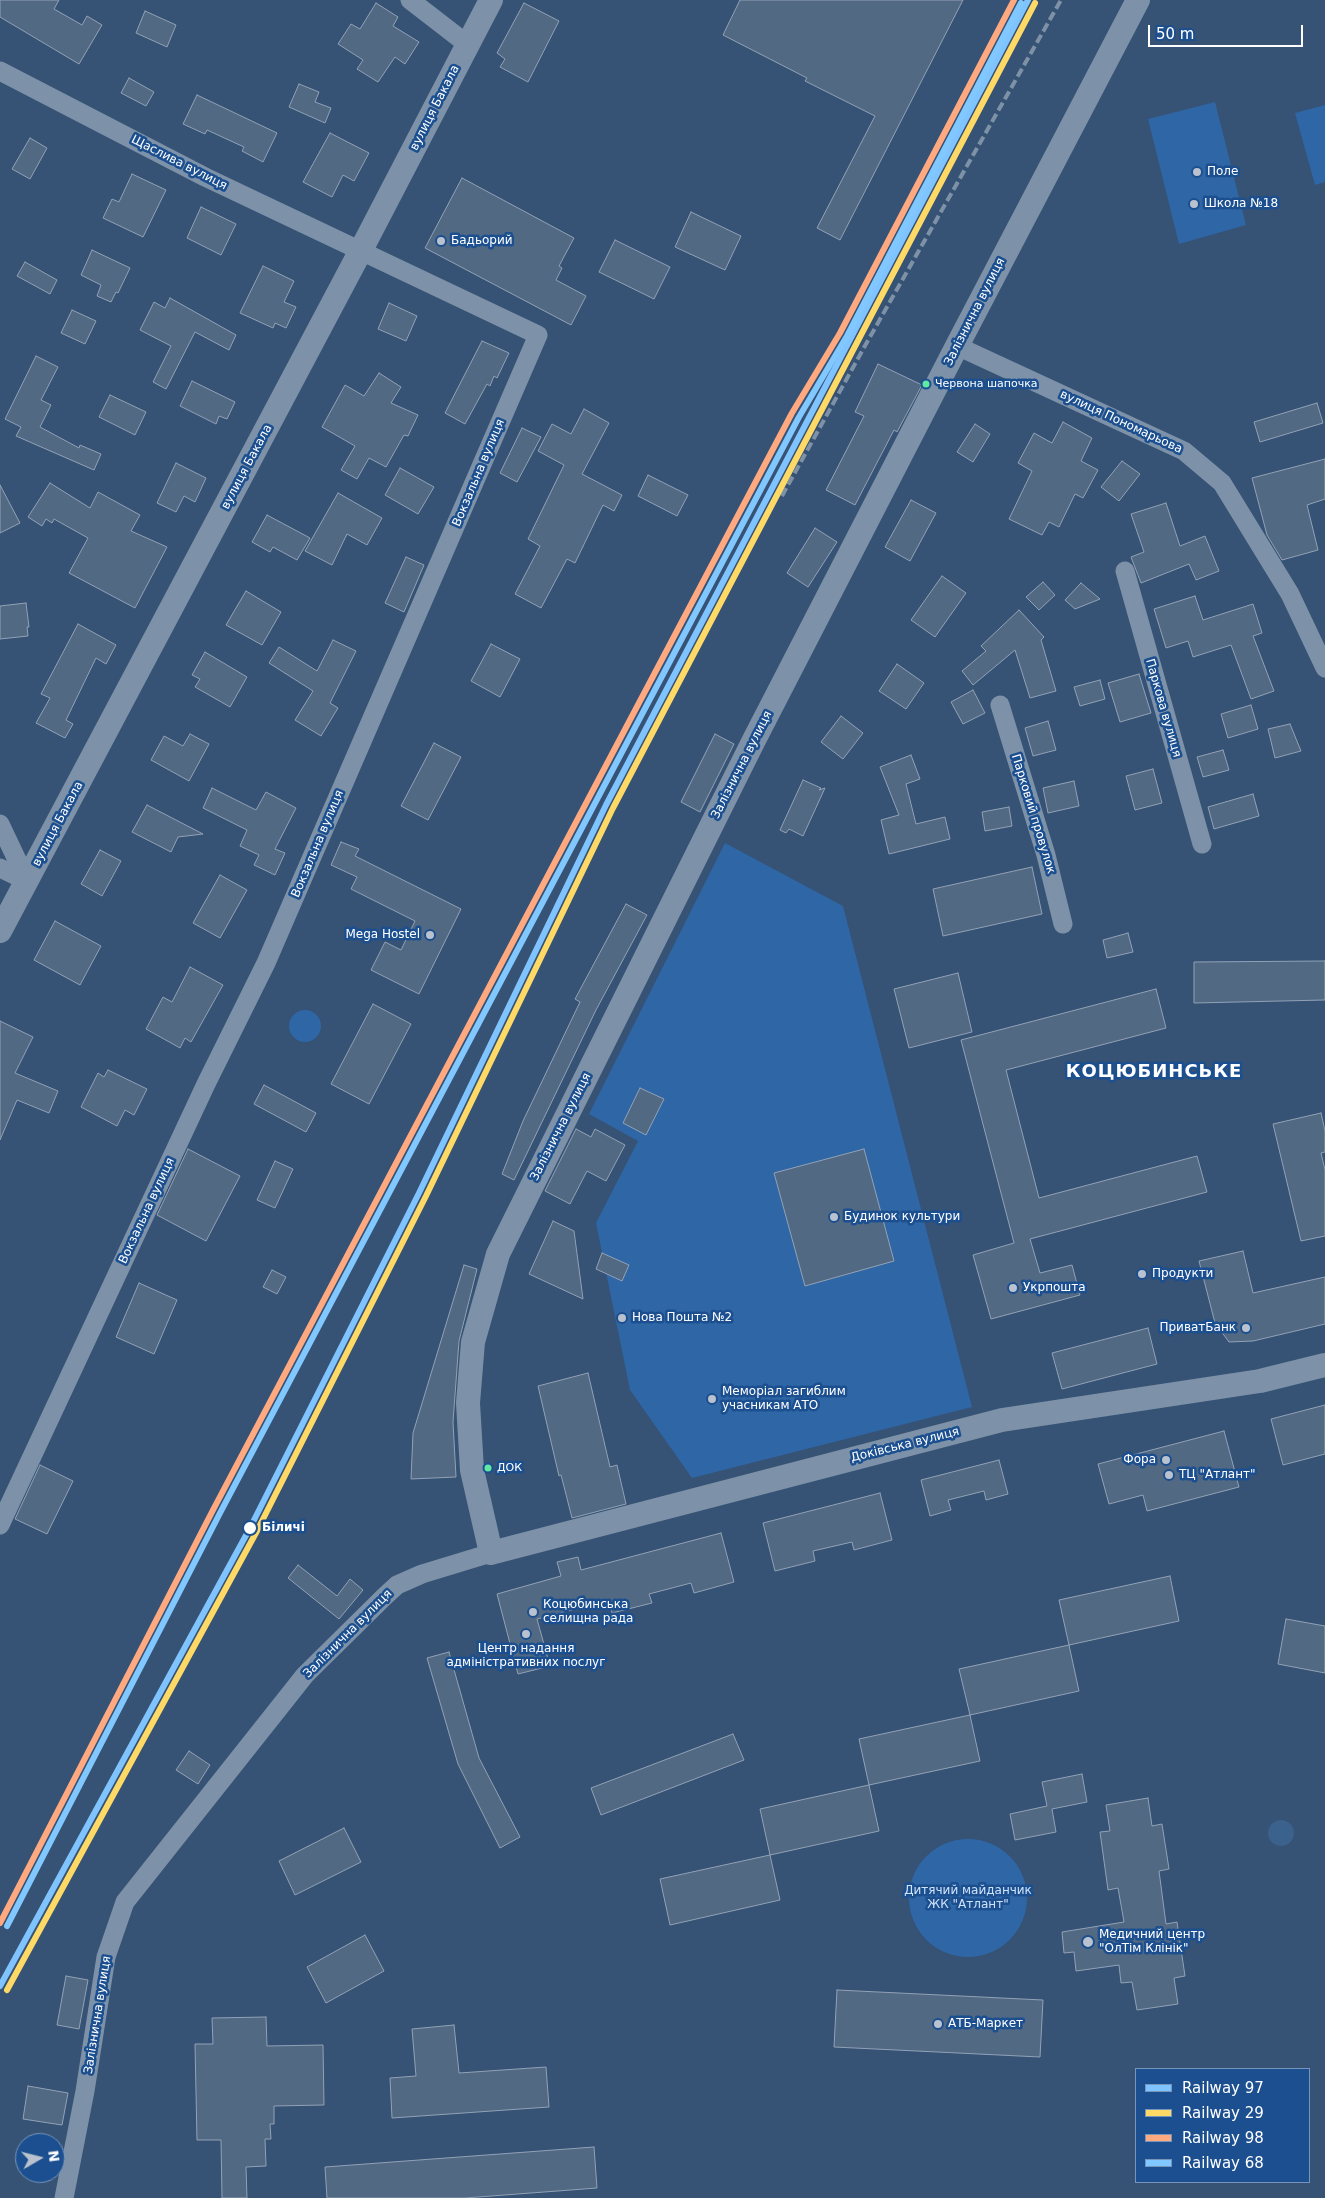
<!DOCTYPE html>
<html>
<head>
<meta charset="utf-8">
<style>
  body { margin:0 }
  #map { position:relative; width:1325px; height:2198px; overflow:hidden; background:#365274; font-family:"DejaVu Sans",sans-serif }
  canvas { display:block }
  .legend { position:absolute; left:1135px; top:2068px; width:175px; height:115px; box-sizing:border-box; background:#1b4f8f; border:1px solid #7695bc; margin:0; padding:6px 9px; list-style:none; font-size:15px; color:#fff }
  .legend li { display:flex; align-items:center; gap:10px; height:25px }
  .legend b { width:25px; border:1px solid #7695bc }
  .north { position:absolute; left:15px; top:2133px; width:50px; height:50px; box-sizing:border-box; background:#1b4f8f; border:1px solid #7695bc; border-radius:50%; rotate:82deg; font-size:14px; font-weight:700; line-height:20px; text-align:center; color:#fff }
  .north::after { content:''; display:block; margin:auto; width:18px; height:22px; background:#b9c2ce; clip-path:polygon(50% 0,100% 100%,50% 72%,0 100%) }
  .scale { position:absolute; left:1148px; top:25px; width:155px; height:22px; box-sizing:border-box; border:2px solid #fff; border-top:0; padding-left:6px; font-size:15px; line-height:18px; white-space:nowrap; color:#fff; -webkit-text-stroke:4px #1b4f8f; paint-order:stroke }
</style>
</head>
<body>
<div id="map">
<canvas width="1325" height="2198"></canvas>
<ul class="legend">
<li><b style="height:6px;background:#80c4ff"></b>Railway 97</li>
<li><b style="height:6px;background:#ffd966"></b>Railway 29</li>
<li><b style="height:6px;background:#ffa980"></b>Railway 98</li>
<li><b style="height:6px;background:#80c8ff"></b>Railway 68</li>
</ul>
<div class="north">N</div>
<div class="scale">50 m</div>
</div>
<script>
const g = document.querySelector('canvas').getContext('2d');
g.lineJoin = 'round';
function paint(path, color) {
  g.fillStyle = color;
  g.fill(path, 'evenodd');
}
function shape(rows) {
  const path = new Path2D();
  for (const r of rows) {
    if (r.length === 3) {
      path.moveTo(r[0] + r[2], r[1]);
      path.arc(r[0], r[1], r[2], 0, 2 * Math.PI);
      continue;
    }
    path.moveTo(r[0], r[1]);
    for (let i = 2; i < r.length; i += 2) path.lineTo(r[i], r[i + 1]);
  }
  return path;
}
function strokePath(path, color, width, dash) {
  g.strokeStyle = color;
  g.lineWidth = width;
  g.lineCap = dash ? 'butt' : 'round';
  g.setLineDash(dash || []);
  g.stroke(path);
}
function label(font, color, halo, rows, align = 'center') {
  g.font = font + ' "DejaVu Sans",sans-serif';
  g.lineWidth = 5;
  g.setLineDash([]);
  g.textBaseline = 'middle';
  g.strokeStyle = halo;
  g.fillStyle = color;
  for (const [text, x, y, turn = 0] of rows) {
    g.save();
    g.translate(x, y);
    g.rotate((+turn || 0) * Math.PI / 180);
    g.textAlign = isNaN(turn) ? turn : align;
    if (halo) g.strokeText(text, 0, 0);
    g.fillText(text, 0, 0);
    g.restore();
  }
}
paint(shape([
  [1215,102,1246,225,1179,244,1148,119],
  [1325,105,1325,182,1315,185,1295,113],
  [725,843,843,906,972,1407,692,1478,630,1390,596,1223,638,1141,589,1114],
  [305,1026,16],
  [968,1898,59]
]), '#2f66a5');
paint(shape([
  [1281,1833,13]
]), '#3b618d');
const building = shape([
  [0,0,59,0,54,9,82,25,87,16,102,25,79,64,0,17,0,0],
  [740,0,963,0,840,240,817,228,875,116,805,81,807,78,723,35,740,0],
  [376,3,398,17,393,26,419,42,405,64,395,57,378,82,357,69,363,60,338,44,351,24,360,29,376,3],
  [524,3,559,21,528,82,500,67,505,59,497,53,524,3],
  [145,11,176,25,167,47,136,33,145,11],
  [129,78,154,92,146,106,121,93,129,78],
  [299,84,319,92,315,102,331,108,325,123,289,107,299,84],
  [197,95,277,133,263,162,242,151,244,147,207,130,205,134,183,124,197,95],
  [330,133,369,153,354,181,343,175,332,197,303,182,330,133],
  [30,138,47,148,30,179,12,169,30,138],
  [132,174,166,190,143,237,103,218,112,199,119,202,132,174],
  [462,178,574,238,559,266,562,268,556,280,586,296,571,325,425,248,462,178],
  [201,207,236,224,221,255,187,238,201,207],
  [691,212,741,236,725,270,675,247,691,212],
  [615,240,670,267,654,299,599,272,615,240],
  [92,250,130,268,118,293,116,292,111,302,97,296,101,285,81,275,92,250],
  [25,262,57,280,50,294,17,276,25,262],
  [263,266,294,281,284,302,296,307,286,328,275,323,273,328,240,313,263,266],
  [170,298,236,335,229,350,195,332,166,389,153,382,171,346,140,330,154,302,165,308,170,298],
  [389,303,417,316,406,341,378,329,389,303],
  [72,310,96,321,85,344,61,333,72,310],
  [482,341,509,353,497,378,494,376,490,386,487,384,465,424,445,413,482,341],
  [36,356,58,367,41,400,51,405,40,427,79,448,80,445,101,454,94,470,16,436,21,427,5,419,36,356],
  [878,364,922,385,897,432,894,430,855,505,826,490,864,416,855,412,878,364],
  [379,373,401,387,391,403,418,415,408,436,404,435,386,467,369,458,357,479,341,470,355,446,322,427,345,385,364,396,379,373],
  [192,381,235,402,227,419,219,416,216,424,180,406,192,381],
  [110,395,146,412,135,435,99,417,110,395],
  [1317,403,1323,423,1260,442,1254,422,1317,403],
  [584,409,609,423,582,474,622,495,614,511,603,505,575,563,567,559,541,608,515,594,540,546,528,539,564,465,538,451,552,424,571,434,584,409],
  [1063,422,1092,438,1081,461,1098,470,1083,498,1075,494,1059,527,1049,522,1042,535,1009,519,1032,471,1018,463,1034,433,1052,443,1063,422],
  [975,424,990,434,973,462,957,452,975,424],
  [522,428,541,437,517,482,500,473,522,428],
  [1325,459,1325,499,1307,505,1318,550,1282,560,1267,535,1252,478,1325,459],
  [1122,461,1140,474,1119,501,1101,487,1122,461],
  [176,463,206,478,195,502,184,496,176,512,157,503,176,463],
  [400,468,434,487,418,514,385,495,400,468],
  [648,475,688,495,677,516,638,496,648,475],
  [50,483,90,508,98,492,140,515,131,531,167,547,135,608,69,573,88,538,54,519,52,523,46,519,42,526,28,517,50,483],
  [0,485,20,523,0,533,0,485],
  [338,493,382,518,367,545,347,534,332,565,305,551,338,493],
  [911,500,936,513,910,561,885,547,911,500],
  [1166,503,1180,546,1205,536,1219,571,1196,580,1189,564,1141,583,1131,557,1144,552,1131,514,1166,503],
  [267,515,310,538,297,560,273,547,270,552,252,542,267,515],
  [815,528,837,542,808,587,787,573,815,528],
  [406,557,424,565,404,612,385,603,406,557],
  [942,576,966,593,935,637,911,620,942,576],
  [1043,582,1055,595,1039,610,1026,597,1043,582],
  [1081,583,1100,599,1075,609,1065,600,1081,583],
  [246,591,281,612,262,645,226,625,246,591],
  [1195,596,1203,620,1253,604,1262,633,1253,636,1274,691,1251,699,1231,645,1193,657,1188,641,1166,648,1154,609,1195,596],
  [26,603,29,627,27,627,28,636,0,639,0,606,26,603],
  [1019,610,1044,637,1041,640,1056,691,1030,698,1015,650,973,685,962,671,986,651,981,646,1019,610],
  [78,624,116,645,106,664,96,658,66,720,73,724,65,738,36,723,50,698,41,694,78,624],
  [333,640,356,651,330,703,338,708,321,736,295,720,313,691,269,663,279,647,317,671,333,640],
  [491,644,520,659,500,697,471,681,491,644],
  [205,652,247,677,230,707,195,687,200,679,192,675,205,652],
  [897,664,924,683,906,709,879,691,897,664],
  [1139,674,1151,713,1120,722,1108,683,1139,674],
  [1100,680,1105,699,1080,706,1074,687,1100,680],
  [973,690,985,713,963,724,951,702,973,690],
  [1251,705,1258,729,1228,738,1221,714,1251,705],
  [841,716,863,733,843,759,821,742,841,716],
  [1048,721,1056,750,1033,756,1025,728,1048,721],
  [1290,724,1301,751,1275,758,1268,729,1290,724],
  [190,734,209,744,189,781,151,760,164,736,183,746,190,734],
  [715,734,734,744,700,812,681,802,715,734],
  [434,743,461,757,428,820,401,806,434,743],
  [1223,750,1229,770,1203,777,1197,757,1223,750],
  [911,755,920,779,906,784,916,824,945,817,950,839,889,854,881,820,899,815,880,767,911,755],
  [1153,769,1162,803,1135,810,1126,776,1153,769],
  [803,780,821,788,819,790,825,788,803,836,789,829,786,833,780,830,803,780],
  [1074,781,1079,806,1048,813,1043,788,1074,781],
  [212,788,256,810,266,792,296,808,275,849,285,853,275,875,254,865,259,855,240,846,247,830,203,808,212,788],
  [1253,794,1259,816,1214,829,1208,807,1253,794],
  [147,805,203,834,178,837,171,852,132,832,147,805],
  [1009,807,1012,826,985,831,982,812,1009,807],
  [341,842,359,849,355,856,461,909,419,994,371,970,385,942,401,950,415,921,351,889,357,877,331,865,341,842],
  [100,850,121,861,102,896,81,884,100,850],
  [1032,867,1042,914,943,936,933,889,1032,867],
  [220,875,247,890,220,938,193,923,220,875],
  [626,904,647,915,596,1010,514,1180,502,1174,523,1121,580,1002,575,999,626,904],
  [55,921,101,946,80,985,34,960,55,921],
  [1128,933,1133,952,1107,958,1103,940,1128,933],
  [1325,961,1325,1000,1194,1003,1194,962,1325,961],
  [190,967,223,985,191,1042,185,1038,180,1048,146,1029,163,997,172,1002,190,967],
  [958,973,972,1032,909,1048,894,989,958,973],
  [1156,989,1166,1028,1006,1070,1039,1198,1197,1156,1207,1192,1030,1239,1040,1273,1072,1265,1080,1295,991,1319,973,1255,1014,1243,961,1040,1156,989],
  [373,1004,411,1024,369,1104,331,1084,373,1004],
  [0,1021,33,1037,15,1073,58,1091,49,1113,17,1100,0,1140,0,1021],
  [108,1070,147,1089,134,1115,125,1110,117,1126,81,1107,98,1073,104,1077,108,1070],
  [264,1085,316,1113,306,1132,254,1104,264,1085],
  [640,1088,664,1099,646,1135,623,1123,640,1088],
  [1321,1113,1325,1131,1325,1152,1321,1153,1325,1170,1325,1236,1301,1241,1273,1124,1321,1113],
  [576,1129,591,1137,595,1129,625,1145,606,1181,587,1171,570,1204,545,1191,576,1129],
  [188,1149,240,1176,206,1241,157,1215,188,1149],
  [864,1149,894,1261,805,1286,774,1173,864,1149],
  [275,1161,293,1169,275,1208,257,1200,275,1161],
  [553,1221,574,1231,583,1299,529,1274,553,1221],
  [1243,1251,1253,1293,1325,1277,1325,1324,1253,1341,1229,1342,1215,1323,1199,1261,1243,1251],
  [602,1253,629,1265,622,1281,596,1269,602,1253],
  [464,1265,477,1269,459,1341,453,1422,456,1477,411,1479,413,1433,464,1265],
  [272,1270,286,1277,277,1294,263,1287,272,1270],
  [139,1283,177,1300,154,1354,116,1337,139,1283],
  [1148,1328,1157,1364,1062,1389,1052,1353,1148,1328],
  [588,1373,610,1467,617,1465,626,1504,572,1518,561,1475,559,1476,538,1386,588,1373],
  [1325,1405,1325,1454,1283,1465,1271,1419,1325,1405],
  [1224,1431,1239,1487,1147,1511,1143,1495,1109,1504,1098,1464,1224,1431],
  [999,1460,1008,1494,986,1500,984,1491,948,1500,951,1510,930,1516,921,1480,999,1460],
  [40,1465,73,1481,47,1534,15,1519,40,1465],
  [880,1493,892,1540,854,1550,852,1542,813,1551,815,1561,775,1571,763,1523,880,1493],
  [721,1533,734,1582,694,1593,691,1583,649,1594,652,1603,612,1613,609,1600,537,1619,550,1666,518,1674,497,1594,561,1576,557,1562,578,1557,581,1570,721,1533],
  [298,1565,337,1596,350,1579,363,1590,339,1619,288,1578,298,1565],
  [1170,1576,1179,1621,1069,1645,1059,1600,1170,1576],
  [1286,1619,1325,1626,1325,1673,1278,1664,1286,1619],
  [1069,1645,1079,1691,970,1715,959,1669,1069,1645],
  [449,1652,479,1758,520,1837,500,1848,458,1764,427,1658,449,1652],
  [970,1715,980,1761,869,1785,859,1739,970,1715],
  [733,1734,744,1760,601,1815,591,1788,733,1734],
  [189,1751,210,1765,198,1784,176,1770,189,1751],
  [1082,1774,1087,1802,1052,1809,1056,1832,1015,1840,1010,1814,1047,1806,1042,1782,1082,1774],
  [869,1785,879,1831,770,1855,760,1809,869,1785],
  [1148,1798,1152,1826,1162,1824,1169,1869,1159,1871,1166,1924,1177,1922,1185,1976,1174,1978,1178,2004,1137,2010,1132,1982,1121,1983,1119,1965,1076,1971,1074,1952,1064,1953,1062,1932,1124,1922,1118,1888,1108,1890,1100,1832,1110,1831,1106,1805,1148,1798],
  [344,1828,361,1862,295,1895,279,1861,344,1828],
  [770,1855,780,1900,670,1925,660,1879,770,1855],
  [365,1935,384,1971,326,2003,307,1967,365,1935],
  [66,1976,88,1980,79,2029,57,2025,66,1976],
  [837,1990,1043,2000,1040,2057,834,2047,837,1990],
  [266,2017,267,2046,323,2045,324,2105,274,2106,274,2124,270,2124,271,2139,265,2139,266,2166,246,2167,247,2198,222,2198,221,2140,197,2140,195,2044,213,2044,212,2018,266,2017],
  [454,2025,459,2073,546,2067,549,2107,392,2118,390,2078,416,2076,412,2029,454,2025],
  [28,2086,68,2093,62,2125,23,2119,28,2086],
  [594,2147,597,2188,465,2198,327,2198,325,2167,594,2147]
]);
paint(building, '#526984');
strokePath(building, '#92a2b6', 1);
strokePath(shape([
  [410,0,467,44],
  [0,71,205,177,538,335,266,963,206,1084,0,1525],
  [957,346,1184,451,1222,483,1290,594,1325,668],
  [1125,571,1202,844],
  [1000,705,1046,855,1063,924],
  [0,824,27,881],
  [0,868,27,881],
  [64,2198,85,2091,106,1957,125,1902,305,1675,384,1597,397,1585,422,1574,491,1553]
]), '#7d92a8', 19);
strokePath(shape([
  [1138,0,957,346,754,740,498,1254,473,1342,468,1403,472,1470,491,1553,1002,1420,1260,1381,1325,1365],
  [0,931,360,252,491,0]
]), '#7d92a8', 24);
strokePath(shape([
  [782,496,866,344,1061,0]
]), '#7e92a7', 4, [9, 4]);
strokePath(shape([
  [0,1986,250,1528,419,1193,606,805,1028,0]
]), '#80c4ff', 6);
strokePath(shape([
  [7,1990,257,1531,426,1196,613,808,1035,3]
]), '#ffd966', 6);
strokePath(shape([
  [0,1923,214,1508,792,413,840,333,1014,0]
]), '#ffa980', 6);
strokePath(shape([
  [7,1926,221,1511,799,417,847,336,1021,3]
]), '#80c8ff', 6);
for (const [x, y, r, color] of [
  [1197,172,5,"#b9c2ce"],
  [1194,204,5,"#b9c2ce"],
  [441,241,5,"#b9c2ce"],
  [926,384,4.5,"#60e9a3"],
  [430,935,5,"#b9c2ce"],
  [834,1217,5,"#b9c2ce"],
  [1142,1274,5,"#b9c2ce"],
  [1013,1288,5,"#b9c2ce"],
  [622,1318,5,"#b9c2ce"],
  [1246,1328,5,"#b9c2ce"],
  [712,1399,5,"#b9c2ce"],
  [1166,1460,5,"#b9c2ce"],
  [488,1468,4.5,"#60e9a3"],
  [1169,1475,5,"#b9c2ce"],
  [250,1528,7,"#fff"],
  [533,1612,5,"#b9c2ce"],
  [526,1634,5,"#b9c2ce"],
  [1088,1942,6,"#b9c2ce"],
  [938,2024,5,"#b9c2ce"]
]) {
  const dot = new Path2D();
  dot.arc(x, y, r, 0, 2 * Math.PI);
  g.fillStyle = color;
  g.fill(dot);
  strokePath(dot, '#1b4f8f', 2);
}
label('11px', '#fff', '#1b4f8f', [
  ["Червона шапочка",935,384],
  ["ДОК",497,1468]
], 'left');
label('12px', '#fff', '#1b4f8f', [
  ["вулиця Бакала",435,108,-63],
  ["Щаслива вулиця",179,163,27],
  ["Залізнична вулиця",975,312,-63],
  ["вулиця Пономарьова",1121,422,25],
  ["вулиця Бакала",247,467,-62],
  ["Вокзальна вулиця",479,473,-67],
  ["Паркова вулиця",1163,708,74],
  ["Залізнична вулиця",742,765,-63],
  ["Парковий провулок",1033,814,73],
  ["вулиця Бакала",58,824,-62],
  ["Вокзальна вулиця",318,844,-67],
  ["Залізнична вулиця",561,1127,-63],
  ["Вокзальна вулиця",147,1211,-65],
  ["Доківська вулиця",905,1445,-14],
  ["Залізнична вулиця",348,1634,-45],
  ["Залізнична вулиця",98,2015,-81]
]);
label('12px', '#fff', '#1b4f8f', [
  ["Поле",1207,172],
  ["Школа №18",1204,204],
  ["Бадьорий",451,241],
  ["Mega Hostel",420,935,"right"],
  ["Будинок культури",844,1217],
  ["Продукти",1152,1274],
  ["Укрпошта",1023,1288],
  ["Нова Пошта №2",632,1318],
  ["ПриватБанк",1236,1328,"right"],
  ["Меморіал загиблим",722,1392],
  ["учасникам АТО",722,1406],
  ["Фора",1156,1460,"right"],
  ["ТЦ \"Атлант\"",1179,1475],
  ["Коцюбинська",543,1605],
  ["селищна рада",543,1619],
  ["Центр надання",526,1649,"center"],
  ["адміністративних послуг",526,1663,"center"],
  ["Медичний центр",1099,1935],
  ["\"ОлТім Клінік\"",1099,1949],
  ["АТБ-Маркет",948,2024]
], 'left');
label('bold 12px', '#fff', '#1b4f8f', [
  ["Біличі",262,1528]
], 'left');
label('12px', '#cfe3fa', '#1b4f8f', [
  ["Дитячий майданчик",968,1891],
  ["ЖК \"Атлант\"",968,1905]
]);
g.letterSpacing = '1px';
label('bold 18px', '#fff', '#1b4f8f', [
  ["КОЦЮБИНСЬКЕ",1154,1072]
]);
g.letterSpacing = '0px';
</script>
</body>
</html>
